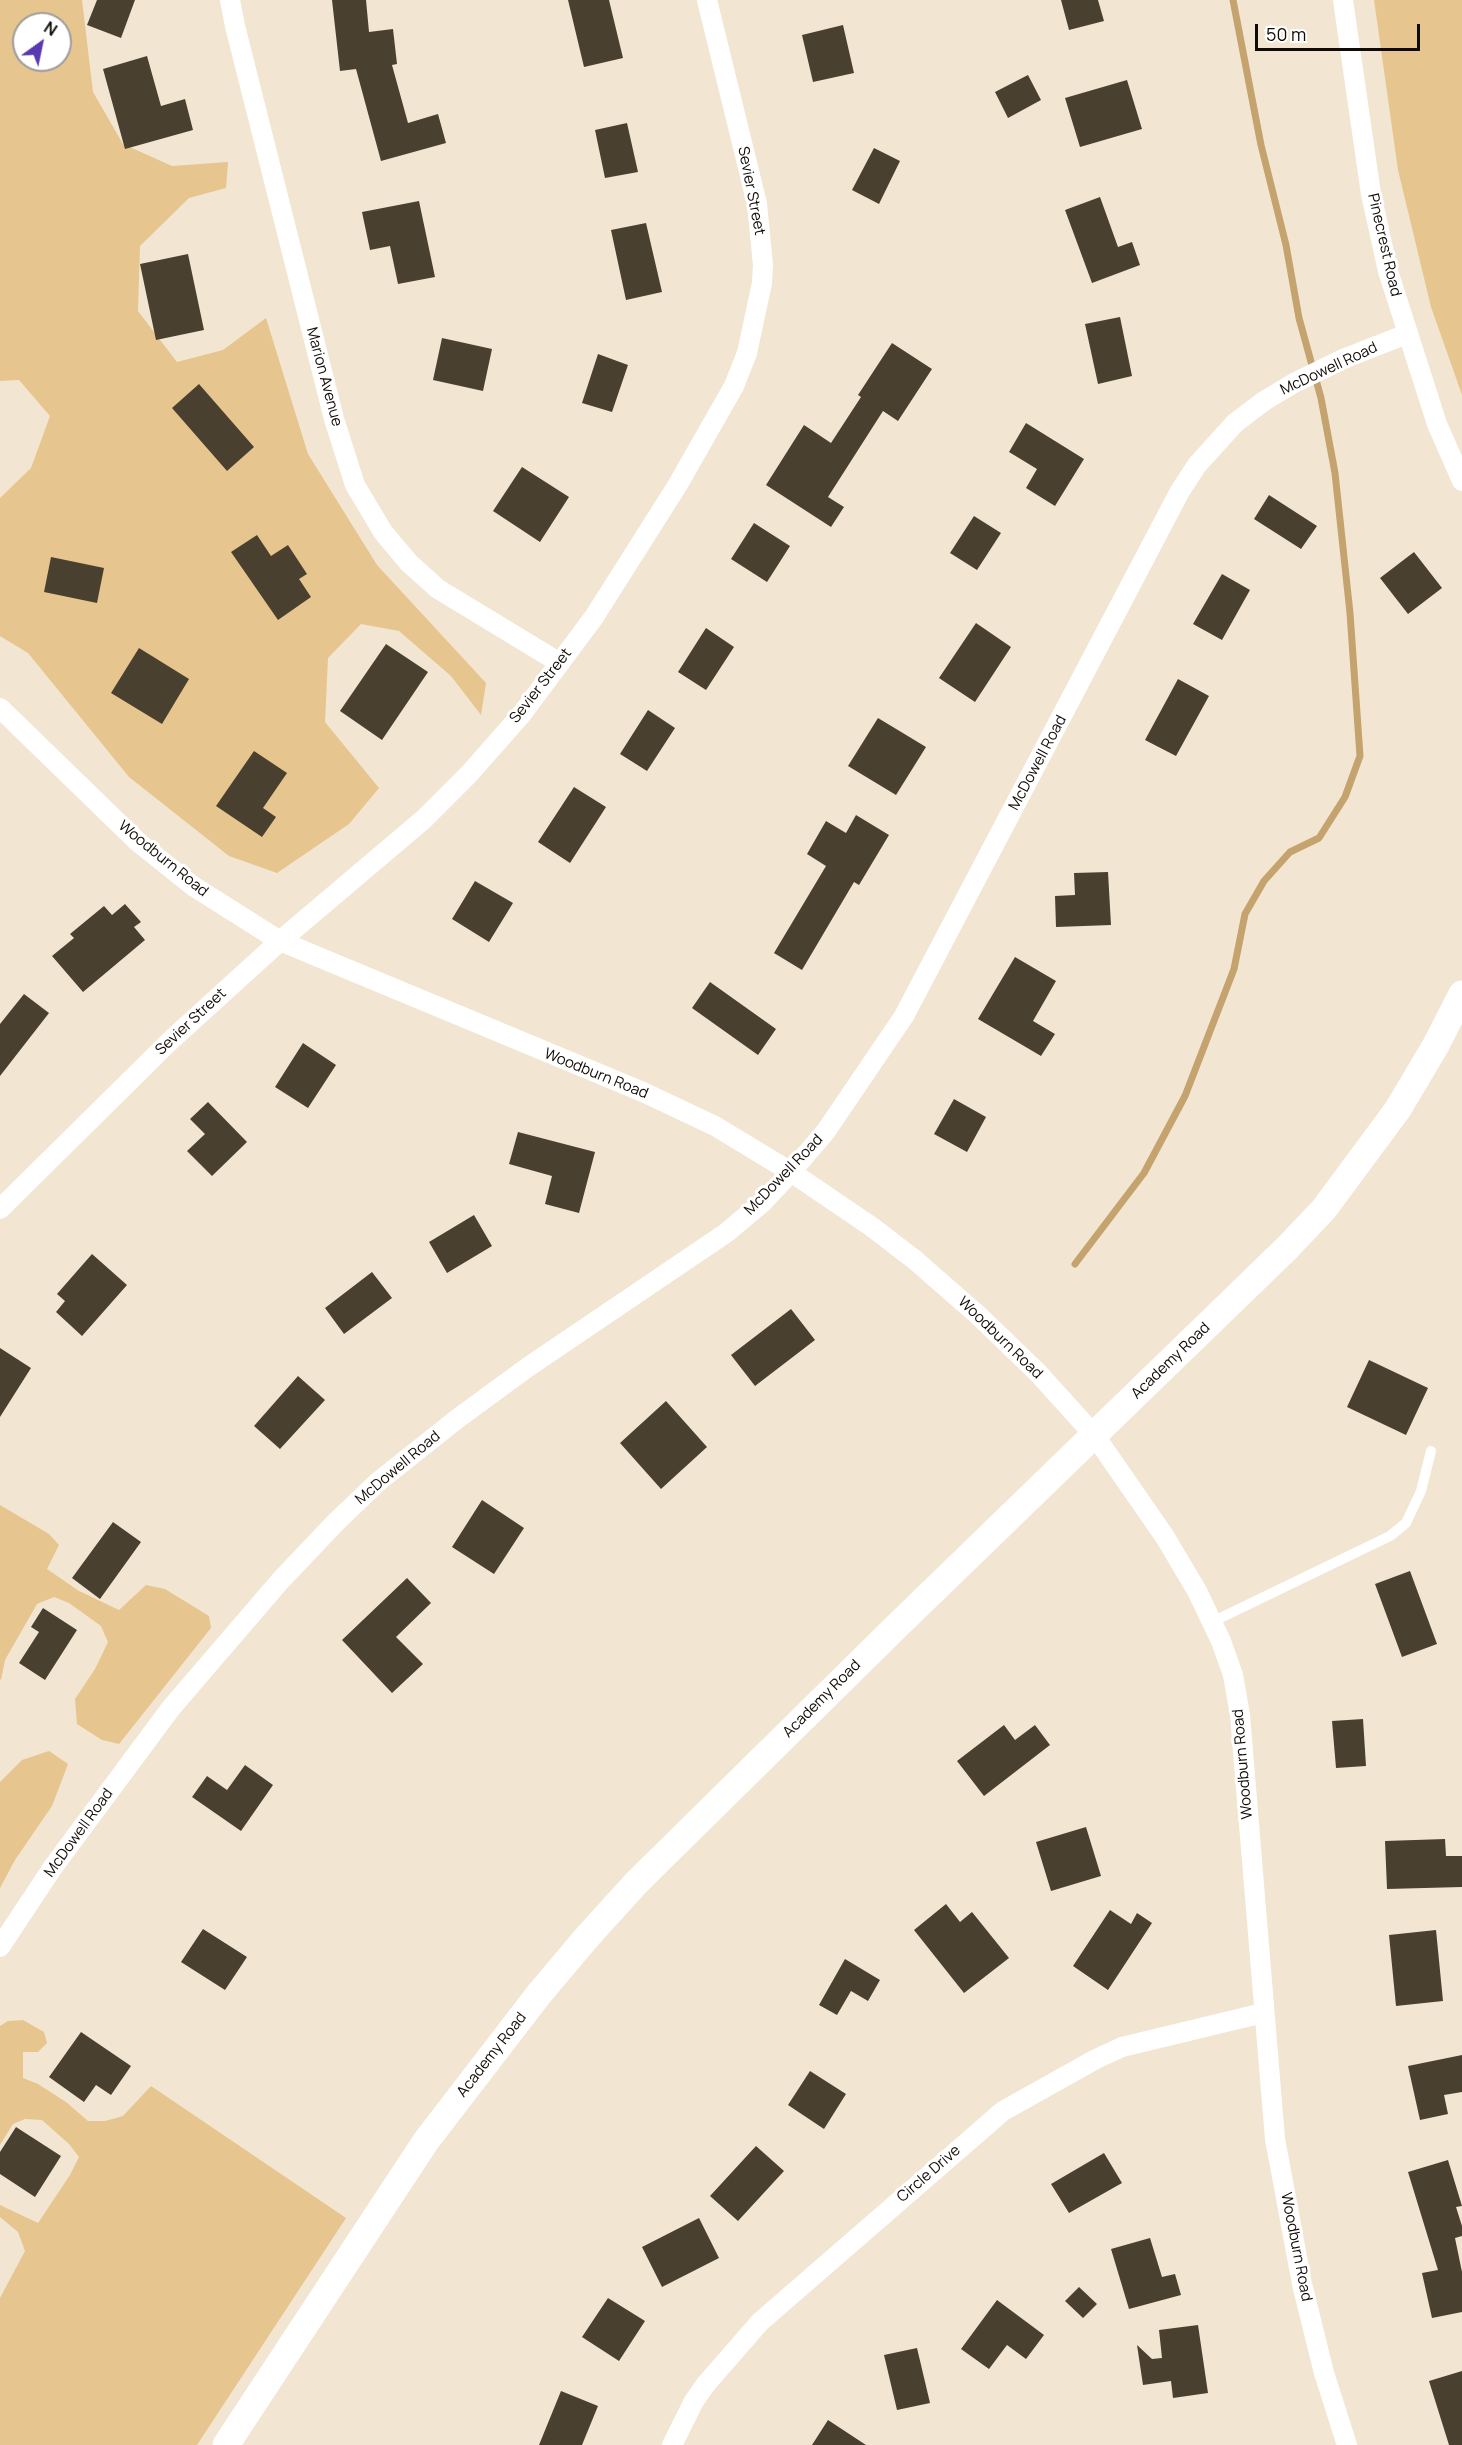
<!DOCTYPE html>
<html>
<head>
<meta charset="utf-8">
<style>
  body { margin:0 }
  #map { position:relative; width:1462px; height:2445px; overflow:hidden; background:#f2e6d2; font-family:Manrope,sans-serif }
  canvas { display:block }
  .north { position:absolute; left:12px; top:12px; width:60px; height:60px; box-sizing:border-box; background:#fff; border:2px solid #9f9d9b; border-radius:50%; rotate:33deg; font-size:16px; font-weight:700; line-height:24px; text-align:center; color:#100b06 }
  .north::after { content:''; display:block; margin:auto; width:21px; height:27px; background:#5939b1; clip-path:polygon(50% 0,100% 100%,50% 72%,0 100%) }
  .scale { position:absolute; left:1255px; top:24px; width:165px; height:27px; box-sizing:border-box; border:3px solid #100b06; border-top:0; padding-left:8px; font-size:18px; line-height:21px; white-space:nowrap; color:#100b06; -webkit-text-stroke:4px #fff; paint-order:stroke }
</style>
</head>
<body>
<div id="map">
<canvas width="1462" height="2445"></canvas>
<div class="north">N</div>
<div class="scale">50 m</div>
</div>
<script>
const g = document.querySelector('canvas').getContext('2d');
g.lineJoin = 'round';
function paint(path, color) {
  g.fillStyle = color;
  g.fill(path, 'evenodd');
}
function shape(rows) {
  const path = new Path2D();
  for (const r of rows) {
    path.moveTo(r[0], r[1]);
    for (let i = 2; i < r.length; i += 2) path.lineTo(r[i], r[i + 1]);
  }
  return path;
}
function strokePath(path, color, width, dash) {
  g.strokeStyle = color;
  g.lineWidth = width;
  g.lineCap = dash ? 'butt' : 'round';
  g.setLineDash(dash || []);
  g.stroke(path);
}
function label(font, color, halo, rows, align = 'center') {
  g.font = font + ' Manrope,sans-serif';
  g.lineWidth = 6;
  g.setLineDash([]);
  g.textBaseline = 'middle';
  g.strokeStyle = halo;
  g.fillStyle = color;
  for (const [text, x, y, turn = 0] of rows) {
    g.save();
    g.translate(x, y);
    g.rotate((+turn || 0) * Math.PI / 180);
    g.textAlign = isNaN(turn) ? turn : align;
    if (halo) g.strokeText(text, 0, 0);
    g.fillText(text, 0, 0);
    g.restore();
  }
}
paint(shape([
  [0,0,82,0,93,92,123,144,172,166,228,162,226,188,189,198,140,246,138,311,177,362,223,350,266,318,308,454,377,565,486,683,481,715,451,676,399,631,361,624,328,658,325,722,379,788,349,824,277,873,229,856,129,777,28,653,0,636,0,498,31,468,50,416,19,380,0,381],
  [24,24,60,24,60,60,24,60],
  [1374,0,1462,0,1462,395,1431,307,1398,170],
  [0,1505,49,1534,59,1545,47,1569,79,1591,119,1610,146,1585,165,1589,209,1616,211,1628,119,1744,102,1740,77,1724,75,1699,95,1669,108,1642,101,1626,69,1603,54,1597,37,1604,5,1660,1,1680,0,1679],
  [49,1751,68,1764,52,1806,15,1860,0,1888,0,1782,22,1760],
  [23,2020,44,2032,47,2043,38,2052,23,2052,23,2078,38,2084,66,2102,88,2121,105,2121,123,2116,151,2086,346,2218,197,2445,0,2445,0,2298,25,2251,18,2232,0,2217,0,2205,38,2223,70,2175,79,2157,69,2144,42,2120,25,2119,13,2124,0,2145,0,2026,8,2021]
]), '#e6c58f');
strokePath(shape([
  [1075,1264,1144,1173,1185,1096,1234,969,1245,914,1264,881,1290,852,1319,838,1345,797,1360,756,1350,613,1335,473,1321,398,1299,318,1286,245,1261,145,1233,0]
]), '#c4a36e', 7);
paint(shape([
  [97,0,135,0,121,38,87,25],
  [332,0,366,0,369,32,393,29,397,64,392,65,408,123,438,114,446,143,381,161,356,69,340,71],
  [568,0,609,0,623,58,584,67],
  [1061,0,1098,0,1104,21,1069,30],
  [843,25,854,73,813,82,802,35],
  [147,56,161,106,185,99,193,130,125,149,103,69],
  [1028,75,1041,100,1008,118,995,92],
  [1127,80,1142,129,1080,147,1065,98],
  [627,123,638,172,605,178,595,130],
  [874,148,900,161,879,204,852,190],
  [1100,197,1118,247,1132,242,1140,265,1092,283,1065,210],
  [419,201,435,277,398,284,390,246,370,250,362,212],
  [646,223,662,292,626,300,611,230],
  [188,254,204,330,156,340,140,264],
  [1120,317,1132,376,1098,384,1085,324],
  [442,338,492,349,483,391,433,380],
  [892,343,932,369,898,421,883,411,828,497,844,507,831,527,766,485,804,425,831,443,861,397,858,395],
  [598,354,628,365,612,412,582,403],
  [199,384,254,447,227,471,172,408],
  [1026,423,1084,459,1055,506,1026,488,1037,469,1009,452],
  [522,467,569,497,540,542,493,511],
  [1269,495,1317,526,1301,549,1254,519],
  [974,516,1001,533,977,570,950,553],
  [754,523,790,546,767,582,731,559],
  [257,535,271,556,288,545,307,574,299,579,311,597,278,620,231,552],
  [1414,552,1442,588,1408,614,1380,578],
  [51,557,104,568,97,603,44,592],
  [1222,574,1250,590,1222,640,1193,624],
  [976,623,1011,647,975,702,939,678],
  [706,628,734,647,706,690,678,672],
  [386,644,428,672,382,740,340,711],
  [139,648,189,679,162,724,111,693],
  [1178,679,1209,696,1176,756,1145,740],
  [648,710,675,728,647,771,620,754],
  [878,718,926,747,896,795,848,766],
  [254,751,287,773,263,808,276,817,262,837,216,806],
  [574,787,606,807,570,863,538,842],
  [856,815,889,835,859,885,854,882,802,970,774,953,826,866,807,854,826,821,846,833],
  [1108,872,1111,925,1056,927,1055,896,1075,895,1074,873],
  [475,881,513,903,489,942,452,919],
  [125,904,141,922,134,927,145,940,83,992,52,956,74,938,70,934,104,906,112,915],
  [1015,957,1056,981,1033,1021,1055,1034,1041,1056,978,1019],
  [710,982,776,1029,758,1055,692,1008],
  [24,994,49,1013,0,1076,0,1024],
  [303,1043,336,1065,308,1108,275,1087],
  [954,1099,986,1117,967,1152,934,1134],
  [208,1102,247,1142,212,1176,187,1151,205,1134,190,1119],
  [518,1132,595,1152,579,1213,545,1204,552,1176,509,1164],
  [474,1215,492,1246,447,1273,429,1242],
  [92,1254,127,1285,82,1336,56,1312,65,1301,57,1294],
  [372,1272,392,1298,344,1334,325,1308],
  [791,1309,815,1340,755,1386,731,1355],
  [0,1348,31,1368,0,1417],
  [1369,1360,1428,1388,1406,1435,1347,1407],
  [298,1376,325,1400,280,1449,254,1426],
  [666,1401,707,1447,661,1489,620,1443],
  [482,1500,524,1528,494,1574,452,1547],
  [113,1522,141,1542,100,1599,72,1578],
  [1410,1571,1437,1644,1402,1657,1375,1584],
  [407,1578,431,1603,396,1637,423,1664,392,1693,342,1640],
  [43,1608,77,1630,45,1680,19,1663,39,1632,31,1627],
  [1363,1719,1366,1766,1336,1768,1332,1721],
  [1004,1725,1015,1740,1035,1725,1050,1745,984,1796,957,1761],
  [245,1765,273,1785,241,1831,192,1797,207,1776,227,1790],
  [1086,1827,1101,1876,1051,1891,1036,1842],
  [1445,1839,1446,1856,1462,1856,1462,1887,1387,1889,1385,1841],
  [946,1904,960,1922,972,1912,1009,1958,964,1993,914,1930],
  [1110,1910,1131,1924,1137,1913,1152,1923,1108,1990,1073,1966],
  [203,1929,247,1957,225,1990,181,1962],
  [1436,1930,1443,2001,1396,2006,1389,1935],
  [845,1959,880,1980,868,2001,851,1991,837,2015,819,2005],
  [81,2032,131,2066,111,2095,96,2085,84,2102,49,2077],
  [1462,2055,1462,2092,1444,2095,1448,2114,1420,2120,1408,2066],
  [810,2071,846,2094,824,2129,788,2105],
  [16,2127,61,2156,35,2197,0,2174,0,2152],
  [756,2146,784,2171,738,2221,710,2196],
  [1104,2153,1122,2183,1069,2213,1051,2184],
  [1448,2160,1462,2206,1456,2207,1462,2226,1462,2236,1455,2238,1462,2272,1462,2312,1432,2318,1422,2273,1438,2270,1408,2172],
  [699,2218,719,2258,662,2287,642,2247],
  [1150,2238,1162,2277,1175,2274,1181,2295,1129,2309,1111,2249],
  [1079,2287,1097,2304,1083,2318,1065,2301],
  [608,2298,645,2321,619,2361,582,2337],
  [997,2300,1044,2335,1026,2359,1007,2345,989,2369,961,2349],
  [1198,2325,1208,2393,1173,2398,1171,2381,1143,2385,1137,2345,1152,2359,1162,2358,1159,2330],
  [917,2348,930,2403,897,2410,884,2355],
  [1462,2371,1462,2445,1449,2445,1429,2381],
  [561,2391,598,2406,582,2445,539,2445],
  [828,2420,866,2445,812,2445]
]), '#4a4030');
strokePath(shape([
  [1212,1622,1390,1536,1406,1523,1421,1491,1431,1451]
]), '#fff', 10);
strokePath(shape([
  [230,0,235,26,334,419,355,485,383,532,409,563,438,589,560,663],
  [1343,0,1371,194,1388,271,1437,424,1462,481],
  [0,708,138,842,193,886,280,941,643,1092,715,1126,791,1172,872,1227,915,1260,979,1316,1038,1373,1095,1436,1165,1537,1197,1591,1221,1641,1233,1675,1240,1715,1275,2139,1302,2284,1324,2373,1347,2445],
  [0,1209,170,1041,280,941,424,819,469,774,521,715,594,617,677,486,734,386,747,353,762,283,763,265,757,204,707,0],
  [0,1947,53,1867,171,1708,280,1581,336,1522,379,1481,457,1419,528,1367,726,1233,763,1202,791,1172,826,1131,904,1016,1180,491,1197,465,1235,423,1264,401,1294,383,1343,359,1407,334],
  [672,2445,694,2401,706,2384,760,2322,1003,2111,1096,2059,1122,2047,1263,2013]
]), '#fff', 20);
strokePath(shape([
  [226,2445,426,2141,539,1994,588,1936,637,1882,899,1624,1287,1248,1324,1209,1398,1109,1436,1045,1462,994]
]), '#fff', 27);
label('15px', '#100b06', '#fff', [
  ["Sevier Street",751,191,79],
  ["Pinecrest Road",1384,245,77],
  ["McDowell Road",1329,369,-25],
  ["Marion Avenue",324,377,75],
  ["Sevier Street",541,686,-52],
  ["McDowell Road",1038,763,-62],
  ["Woodburn Road",163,859,39],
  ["Sevier Street",191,1022,-43],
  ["Woodburn Road",596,1074,22],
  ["McDowell Road",784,1175,-46],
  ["Woodburn Road",1000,1338,44],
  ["Academy Road",1171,1361,-44],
  ["McDowell Road",398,1468,-40],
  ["Academy Road",822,1699,-45],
  ["Woodburn Road",1243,1764,-95],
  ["McDowell Road",79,1833,-54],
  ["Academy Road",492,2055,-52],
  ["Circle Drive",929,2174,-41],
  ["Woodburn Road",1296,2247,79]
]);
</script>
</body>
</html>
